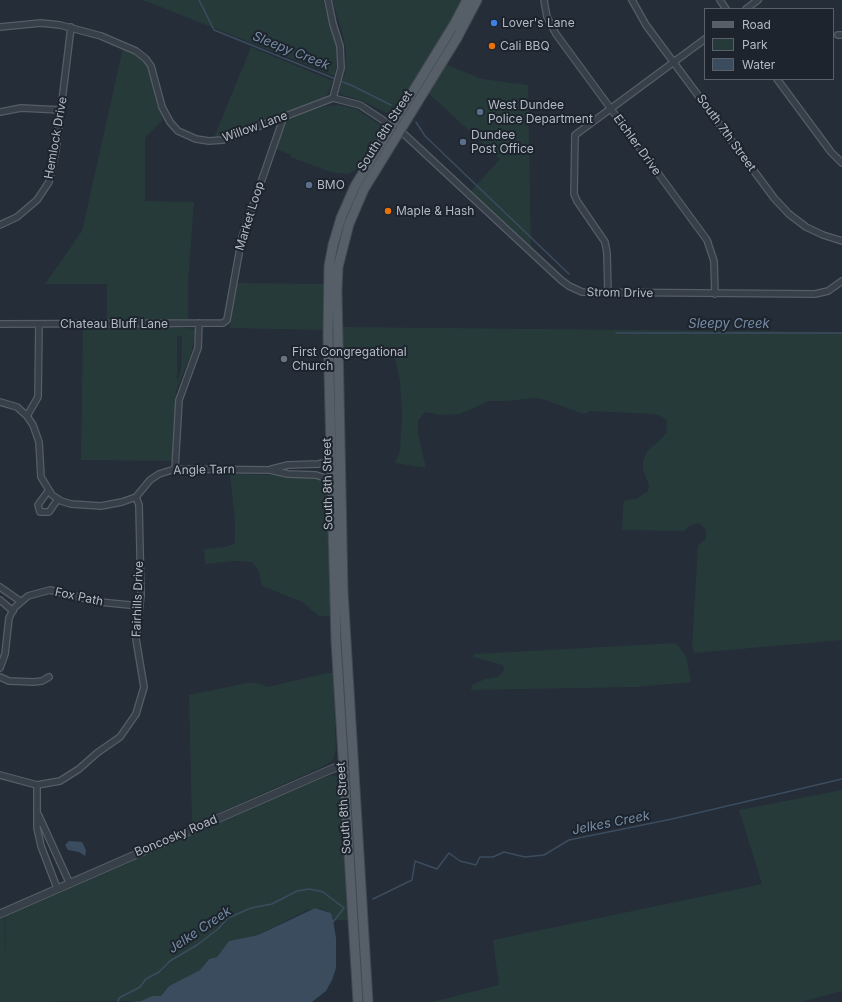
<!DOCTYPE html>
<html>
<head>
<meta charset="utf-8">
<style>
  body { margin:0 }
  #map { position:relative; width:842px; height:1002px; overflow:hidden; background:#242d38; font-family:Inter,sans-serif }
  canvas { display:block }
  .legend { position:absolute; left:704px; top:8px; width:130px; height:72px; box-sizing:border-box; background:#1d242d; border:1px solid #596069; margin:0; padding:5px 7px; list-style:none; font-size:12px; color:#b3bac4 }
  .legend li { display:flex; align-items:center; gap:8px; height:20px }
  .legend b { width:20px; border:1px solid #596069 }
</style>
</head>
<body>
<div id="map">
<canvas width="842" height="1002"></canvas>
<ul class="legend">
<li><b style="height:5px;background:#565e68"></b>Road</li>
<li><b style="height:11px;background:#273a3a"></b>Park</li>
<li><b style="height:11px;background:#3b4c5f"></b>Water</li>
</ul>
</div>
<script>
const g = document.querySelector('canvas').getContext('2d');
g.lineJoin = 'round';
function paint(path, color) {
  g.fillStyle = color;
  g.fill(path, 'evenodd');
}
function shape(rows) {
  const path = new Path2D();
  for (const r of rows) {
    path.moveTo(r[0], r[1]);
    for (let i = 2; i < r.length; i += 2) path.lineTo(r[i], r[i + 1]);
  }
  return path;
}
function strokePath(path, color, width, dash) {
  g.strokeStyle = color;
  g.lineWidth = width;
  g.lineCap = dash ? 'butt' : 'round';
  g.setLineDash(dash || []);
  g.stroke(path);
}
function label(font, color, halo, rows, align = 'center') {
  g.font = font + ' Inter,sans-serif';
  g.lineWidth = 4;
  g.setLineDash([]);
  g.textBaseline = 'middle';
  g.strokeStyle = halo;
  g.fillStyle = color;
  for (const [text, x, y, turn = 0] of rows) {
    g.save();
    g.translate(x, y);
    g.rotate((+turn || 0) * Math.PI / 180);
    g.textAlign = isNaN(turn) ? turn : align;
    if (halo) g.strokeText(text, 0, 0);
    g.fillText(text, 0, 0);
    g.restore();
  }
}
paint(shape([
  [143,0,323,0,337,49,335,76],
  [332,0,463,0,394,115,391,115,363,101,340,94,339,91,345,73,346,52,343,35],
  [251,47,333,81,326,97,215,138,215,135],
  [123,48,139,56,149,69,157,105,163,120,145,138,145,201,194,202,188,284,188,320,107,320,107,284,45,284,82,231],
  [445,64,482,79,528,85,531,250,469,193,500,159,427,92],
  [339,105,356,109,384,127,383,132,355,171,348,174,331,172,290,157,291,155,276,149,285,123,288,119,325,106],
  [237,283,324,284,324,330,230,328],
  [83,322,177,324,177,327,196,329,191,354,176,391,175,461,81,460],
  [177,336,182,337,181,370,177,383],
  [341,327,842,332,842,640,695,653,692,647,698,546,706,538,706,530,699,523,689,526,684,531,622,530,623,506,625,500,636,499,648,491,649,485,643,470,643,461,647,451,660,440,666,433,667,421,663,417,654,414,590,411,584,414,542,399,533,398,508,401,489,401,460,414,443,415,425,412,418,421,418,434,426,468,395,463,400,451,402,414,400,381,394,354,388,349,363,352,341,359],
  [230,474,273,475,296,478,319,478,325,481,328,487,331,616,319,616,302,602,262,586,259,571,252,562,234,561,205,564,204,549,225,547,235,543,235,521],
  [676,643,686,656,691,682,637,687,471,690,472,685,485,679,498,677,504,670,503,665,473,657,474,654],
  [327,673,333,673,336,750,333,760,324,766,192,825,189,695,247,683,257,683,267,687],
  [335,775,341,781,350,920,333,920,331,913,322,909,315,908,305,911,258,935,229,941,217,957,208,959,200,970,169,986,161,996,152,996,141,1001,0,1002,0,916,4,915,6,965,5,914,273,798,325,777],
  [842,790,842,991,801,1002,432,1002,499,985,493,940,762,884,739,810]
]), '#273a3a');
paint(shape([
  [69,841,82,842,86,850,85,856,79,852,68,850,65,845],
  [315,908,331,913,333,920,336,938,336,968,332,980,326,991,312,1002,128,1002,141,1001,152,996,161,996,169,986,200,970,209,959,217,957,229,941,258,935]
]), '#3b4c5f');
strokePath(shape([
  [199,0,214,30,353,86,391,105],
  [416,122,425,136,569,274],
  [616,333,842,333],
  [373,899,412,880,415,861,437,869,449,853,460,861,476,865,480,857,493,857,504,852,525,857,544,855,569,840,672,819,842,779],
  [118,1002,119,998,140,987,146,979,159,972,170,961,197,945,218,929,228,918,251,908,272,904,297,891,309,889,323,892,344,908,333,922]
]), '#3b4c5f', 1.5);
const minor = shape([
  [328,0,333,24,340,46,341,68,333,98],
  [544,0,547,17,556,34,707,240,714,261,715,294],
  [632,0,646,25,774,198,789,214,806,227,823,235,842,241],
  [720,0,726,9],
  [746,9,758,0],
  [0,27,41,23,60,25,101,36,136,51,146,59,151,66,162,107,170,122,178,131,196,139,209,141,223,140,333,98,360,105,404,134,561,280,569,286,582,292,815,294,828,291,842,281],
  [838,35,842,35],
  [777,79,831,152,842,163],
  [0,112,21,108,61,110],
  [0,225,17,217,37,200,49,182,56,150,71,27],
  [608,293,607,253,605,242,577,201,574,194,575,135,705,39],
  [0,324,223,323,227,320,242,237,284,116],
  [0,402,17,407,27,416,33,425,39,442,41,477,52,495,61,501,71,504,101,506,122,502,136,497,150,480,159,474,175,469,270,470,288,474,316,475,325,478,330,482],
  [27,416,38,397,39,324],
  [175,469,179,400,198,348,199,323],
  [272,469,288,465,318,464,333,461],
  [48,491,38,505,40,512,49,512,58,499],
  [0,587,20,601],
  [0,600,13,611],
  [0,668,5,654,9,618,14,608,28,596,50,590,99,602,140,606],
  [0,677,9,681,34,682,42,681,49,677],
  [0,775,37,785,60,781,79,769,97,753,120,737,136,714,144,687,136,639,141,595,139,505,136,497],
  [37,785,37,828,41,846,57,888],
  [38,814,69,882]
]);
const tertiary = shape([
  [0,914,320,774,344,764,353,762]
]);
const primary = shape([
  [358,1002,336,641,328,335,329,266,333,245,341,218,355,186,455,23,467,0],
  [368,1002,343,591,337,291,338,267,349,224,364,189,457,38,477,0]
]);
strokePath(minor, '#565d66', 8);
strokePath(tertiary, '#565d66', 9);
strokePath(primary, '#414851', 11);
strokePath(minor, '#373f48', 5.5);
strokePath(tertiary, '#373f48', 7);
strokePath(primary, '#565e68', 9);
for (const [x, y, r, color] of [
  [494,23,4,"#3f7fe0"],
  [492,46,4,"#e8710a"],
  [480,112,4,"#5c6f8a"],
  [463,142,4,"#5c6f8a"],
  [309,185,4,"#5c6f8a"],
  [388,211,4,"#e8710a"],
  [284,359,4,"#6b7280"]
]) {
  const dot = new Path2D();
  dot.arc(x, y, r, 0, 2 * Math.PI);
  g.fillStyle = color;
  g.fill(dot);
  strokePath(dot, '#1d242d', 1.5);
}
label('12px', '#b3bac4', '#1d242d', [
  ["Lover's Lane",502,23],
  ["Cali BBQ",500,46],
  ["West Dundee",488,105],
  ["Police Department",488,119],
  ["Dundee",471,135],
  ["Post Office",471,149],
  ["BMO",317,185],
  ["Maple & Hash",396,211],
  ["First Congregational",292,352],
  ["Church",292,366]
], 'left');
label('12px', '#b3bac4', '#1d242d', [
  ["Willow Lane",255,127,-20],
  ["South 8th Street",385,131,-58],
  ["South 7th Street",726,133,54],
  ["Hemlock Drive",56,138,-80],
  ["Eichler Drive",637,145,54],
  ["Market Loop",250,216,-73],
  ["Strom Drive",620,293,1],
  ["Chateau Bluff Lane",114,324],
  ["Angle Tarn",204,470,-1],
  ["South 8th Street",328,484,-91],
  ["Fox Path",79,597,12],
  ["Fairhills Drive",138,599,-88],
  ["South 8th Street",344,808,-94],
  ["Boncosky Road",176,836,-23]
]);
label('italic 13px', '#768ca5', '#1d242d', [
  ["Sleepy Creek",291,51,22],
  ["Sleepy Creek",729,324],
  ["Jelkes Creek",611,823,-11],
  ["Jelke Creek",200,930,-34]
]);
</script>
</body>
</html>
